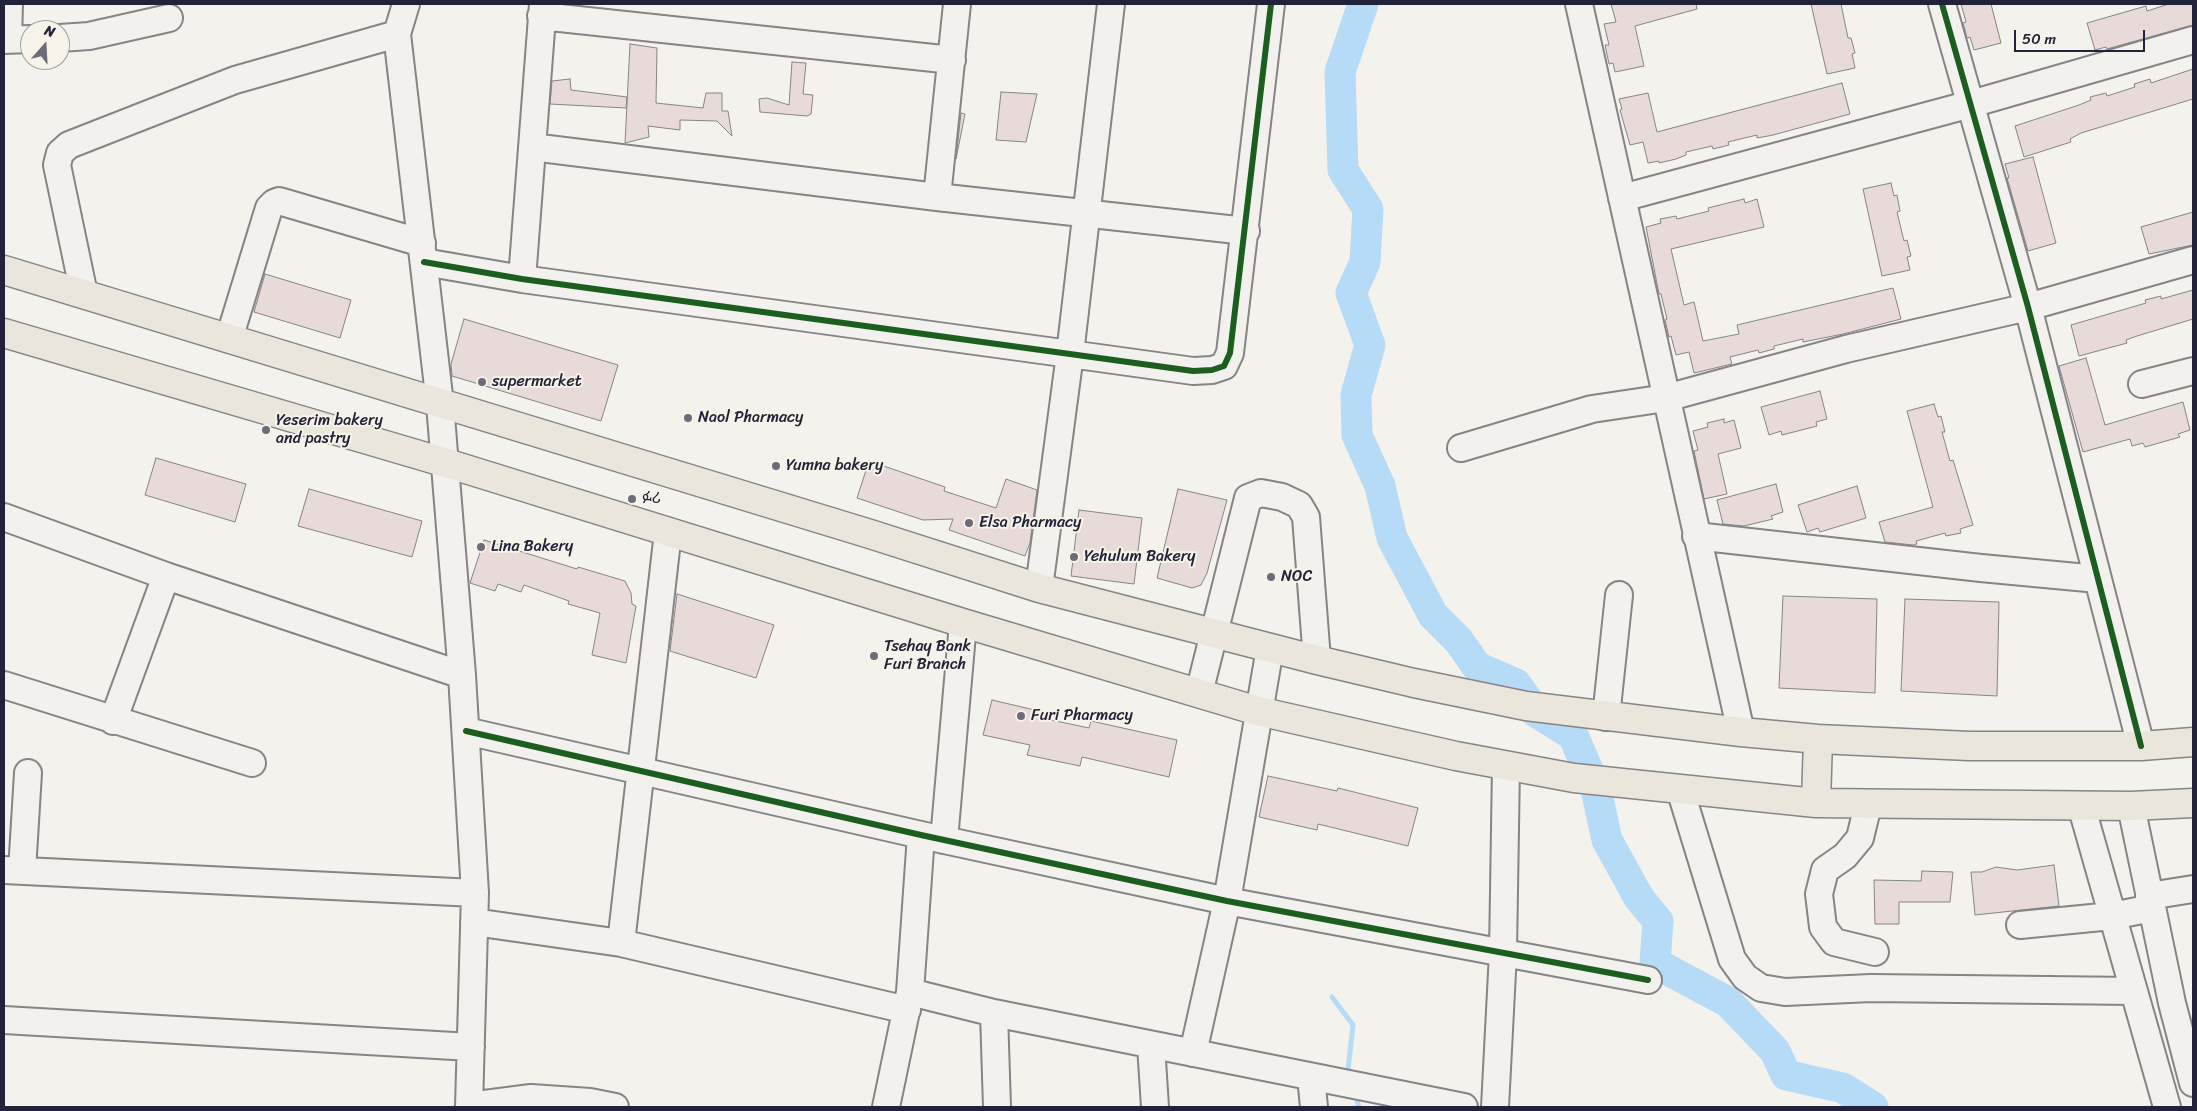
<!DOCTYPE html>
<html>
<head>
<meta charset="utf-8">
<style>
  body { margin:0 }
  #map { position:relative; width:2197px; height:1111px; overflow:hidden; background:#f4f2ec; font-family:Sriracha,sans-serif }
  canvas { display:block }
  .frame { position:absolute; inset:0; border:5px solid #22223b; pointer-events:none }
  .north { position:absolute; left:20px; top:20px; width:50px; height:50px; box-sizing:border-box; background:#f7f3e8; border:1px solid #a29fa3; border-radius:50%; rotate:19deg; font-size:14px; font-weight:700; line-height:20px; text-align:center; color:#22223b }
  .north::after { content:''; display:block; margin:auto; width:18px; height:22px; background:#6c6b79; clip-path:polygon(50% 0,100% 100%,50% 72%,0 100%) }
  .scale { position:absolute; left:2014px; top:30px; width:131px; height:22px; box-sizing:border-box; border:2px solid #22223b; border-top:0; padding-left:6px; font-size:15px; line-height:18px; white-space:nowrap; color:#22223b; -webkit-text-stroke:4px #f7f3e8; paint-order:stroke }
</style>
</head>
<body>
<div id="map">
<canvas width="2197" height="1111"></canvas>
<div class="frame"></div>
<div class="north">N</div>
<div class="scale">50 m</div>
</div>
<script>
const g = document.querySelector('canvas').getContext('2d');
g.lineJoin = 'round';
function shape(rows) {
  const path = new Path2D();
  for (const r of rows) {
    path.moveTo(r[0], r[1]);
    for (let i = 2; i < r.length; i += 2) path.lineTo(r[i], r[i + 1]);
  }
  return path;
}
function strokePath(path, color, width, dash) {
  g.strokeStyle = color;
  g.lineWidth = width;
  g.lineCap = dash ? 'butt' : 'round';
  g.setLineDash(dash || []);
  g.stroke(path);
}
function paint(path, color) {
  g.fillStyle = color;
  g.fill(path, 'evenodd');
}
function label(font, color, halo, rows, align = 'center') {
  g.font = font + ' Sriracha,"Noto Sans Ethiopic",sans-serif';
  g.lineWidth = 4;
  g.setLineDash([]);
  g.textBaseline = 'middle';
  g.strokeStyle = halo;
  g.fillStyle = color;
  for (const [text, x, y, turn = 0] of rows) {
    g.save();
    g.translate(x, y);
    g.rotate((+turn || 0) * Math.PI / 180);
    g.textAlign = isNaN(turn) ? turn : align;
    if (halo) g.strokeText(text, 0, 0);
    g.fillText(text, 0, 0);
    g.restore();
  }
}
strokePath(shape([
  [1332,997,1353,1025,1348,1070,1350,1077],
  [1355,1094,1359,1107]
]), '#b6dbf6', 5);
strokePath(shape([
  [1363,4,1340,72,1343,170,1368,209,1365,262,1351,293,1370,345,1356,395,1357,435,1380,486,1392,538,1433,615,1459,641,1477,667,1516,684,1536,712,1573,735,1596,789,1607,840,1639,898,1658,921,1655,963,1728,1002,1775,1051,1786,1075,1843,1088,1873,1107]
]), '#b6dbf6', 31);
const building = shape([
  [1611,4,1696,4,1697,9,1635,26,1644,66,1615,72,1613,63,1609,64,1605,45,1609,45,1604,24,1616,22,1611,4],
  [1811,4,1841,4,1848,38,1851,38,1855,53,1852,54,1855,68,1827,74,1811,4],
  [1961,4,1991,4,2001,43,1974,50,1970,37,1967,38,1965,30,1963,23,1966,22,1961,4],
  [2169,4,2193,4,2193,25,2107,49,2106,47,2095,50,2087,23,2146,6,2147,11,2169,4],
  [630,44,657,48,656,103,703,108,706,93,722,93,722,111,728,111,732,136,717,121,680,120,680,130,648,126,649,137,625,143,630,44],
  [792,62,806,63,803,94,813,95,811,114,807,116,760,112,759,99,767,98,789,105,792,62],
  [2193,69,2193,99,2081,133,2070,139,2071,142,2024,157,2015,126,2079,105,2091,100,2090,97,2106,93,2107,96,2135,87,2134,84,2150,79,2151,83,2193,69],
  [570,79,571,90,627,97,626,108,550,104,552,81,570,79],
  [1842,83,1850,114,1773,135,1757,138,1757,135,1728,142,1729,145,1713,149,1712,146,1686,152,1686,155,1676,159,1659,163,1659,161,1648,163,1643,142,1630,145,1620,110,1622,109,1619,99,1648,93,1657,132,1842,83],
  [1001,92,1037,94,1026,142,996,140,1001,92],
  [961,113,965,114,956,159,961,113],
  [2033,157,2056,243,2028,251,2007,178,2009,178,2005,164,2033,157],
  [1891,183,1894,196,1897,195,1900,211,1897,212,1904,241,1907,240,1911,256,1907,257,1910,270,1882,276,1863,189,1891,183],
  [1744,199,1745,203,1757,199,1764,227,1671,249,1684,305,1694,302,1703,341,1739,334,1737,325,1893,288,1901,319,1843,334,1803,342,1803,339,1774,346,1774,349,1759,353,1758,350,1730,357,1732,364,1694,373,1689,352,1676,355,1671,336,1669,337,1665,320,1667,319,1661,294,1659,294,1646,227,1661,223,1660,219,1676,216,1677,219,1709,211,1708,208,1744,199],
  [2193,212,2193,245,2149,254,2141,227,2193,212],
  [265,274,351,300,340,338,254,312,265,274],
  [2193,290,2193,319,2137,336,2126,340,2127,343,2079,356,2071,325,2146,303,2145,300,2161,296,2161,299,2193,290],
  [464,319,618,365,601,421,452,376,451,364,464,319],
  [2086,358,2105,425,2183,402,2190,430,2178,434,2180,437,2145,447,2143,443,2132,446,2130,439,2083,452,2059,366,2086,358],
  [1820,391,1827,419,1816,422,1817,426,1782,435,1781,431,1769,435,1761,407,1820,391],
  [1934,404,1938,417,1941,416,1945,432,1942,432,1950,461,1953,460,1973,525,1960,529,1961,533,1946,536,1945,533,1916,541,1917,544,1913,545,1885,542,1879,522,1933,507,1907,411,1934,404],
  [1724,419,1724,423,1734,420,1741,448,1718,454,1727,494,1704,499,1694,451,1698,450,1693,431,1708,427,1707,423,1724,419],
  [156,458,246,484,235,522,145,495,156,458],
  [869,461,945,487,944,491,996,508,1006,479,1037,490,1030,543,1025,556,949,530,953,519,923,520,857,498,869,461],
  [1776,484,1783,512,1771,516,1773,519,1744,526,1723,524,1717,500,1776,484],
  [1857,486,1866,518,1820,532,1818,528,1807,532,1798,505,1857,486],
  [309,489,422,521,412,557,298,526,309,489],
  [1178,489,1227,500,1207,573,1201,585,1192,588,1157,578,1178,489],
  [1079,510,1142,518,1134,584,1071,576,1079,510],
  [484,540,577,569,578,567,625,581,631,593,632,604,636,606,626,663,592,655,600,613,568,604,569,601,524,585,521,592,498,584,495,591,470,583,484,540],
  [677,594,774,625,756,678,670,651,677,594],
  [1783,596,1877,599,1875,693,1779,688,1783,596],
  [1905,599,1999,602,1997,696,1901,691,1905,599],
  [992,700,1039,711,1037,717,1089,728,1091,721,1177,740,1169,777,1082,757,1080,766,1027,755,1030,745,983,735,992,700],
  [1268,776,1337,791,1338,788,1418,808,1408,846,1318,824,1317,830,1259,817,1268,776],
  [2054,865,2059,906,1975,915,1971,872,1982,872,1996,867,2017,870,2054,865],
  [1922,871,1953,872,1950,902,1899,902,1899,924,1875,924,1874,880,1921,881,1922,871]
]);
paint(building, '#e7dad8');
strokePath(building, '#858486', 1);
const minor = shape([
  [406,4,397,34,440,404,462,675,475,893,469,1107],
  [1579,4,1741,732],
  [1942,4,2028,307,2141,746],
  [541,16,952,60],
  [60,38,89,36,169,18],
  [4,40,30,39],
  [8,40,9,4],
  [532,147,937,197,1246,231],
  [937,197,957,4],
  [1622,198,1971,104,2193,40],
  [424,262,522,279,1070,354,1193,371,1212,370,1224,366,1230,353,1271,4],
  [522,279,543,4],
  [84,294,57,165,60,153,69,145,235,80,397,34],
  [229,339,269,208,274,203,279,201,422,243],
  [2142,384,2193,371],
  [1461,448,1592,409,1666,398,1846,349,2028,307,2193,260],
  [4,517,166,576,462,675],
  [1696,536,1981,568,2098,579],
  [1039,588,1070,354,1111,4],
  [4,685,252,763],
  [1199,693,1248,498,1261,493,1282,497,1299,505,1306,517,1317,660],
  [1606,717,1619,595],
  [113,721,166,576],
  [466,731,921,835,1227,901,1648,980],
  [1680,789,1732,959,1745,977,1761,988,1785,992,1871,988,2134,991],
  [1868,805,1860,838,1845,856,1825,870,1819,894,1823,927,1834,942,1875,952],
  [2081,805,2167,1107],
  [2131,806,2172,1003,2193,1083],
  [944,840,963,623],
  [4,870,475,893],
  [22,871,28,773],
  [2149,896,2193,889],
  [474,922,621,943,907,1010],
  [2020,925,2112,916,2152,908],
  [621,943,668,532],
  [910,992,994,1013],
  [4,1020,471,1047],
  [1151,1045,1155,1107],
  [1193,1053,1227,901,1270,648],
  [1311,1077,1314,1107],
  [469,1106,531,1098,590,1102,615,1107],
  [886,1107,910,992,921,835],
  [997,1107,994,1013,1464,1107],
  [1495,1107,1503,953,1506,766]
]);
const major = shape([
  [4,270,870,534,1039,588,1317,660,1414,683,1526,706,1741,732,1818,739,1969,746,2141,746,2193,742],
  [4,333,443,462,963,623,1258,711,1456,756,1574,778,1816,803,2131,806,2193,803],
  [1816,803,1818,739]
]);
strokePath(minor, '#858486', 30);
strokePath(major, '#858486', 31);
strokePath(minor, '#f2f1ed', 26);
strokePath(major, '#ebe6db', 28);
strokePath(shape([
  [1942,4,2028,307,2141,746],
  [424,262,522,279,1070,354,1193,371,1212,370,1224,366,1230,353,1271,4],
  [466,731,921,835,1227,901,1648,980]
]), '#1b5e20', 6);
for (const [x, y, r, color] of [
  [482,382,5,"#6c6b79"],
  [688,418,5,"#6c6b79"],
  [266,430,5,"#6c6b79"],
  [776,466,5,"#6c6b79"],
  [632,499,5,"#6c6b79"],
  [969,523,5,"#6c6b79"],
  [481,547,5,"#6c6b79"],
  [1074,557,5,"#6c6b79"],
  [1271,577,5,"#6c6b79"],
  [874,656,5,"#6c6b79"],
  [1021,716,5,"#6c6b79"]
]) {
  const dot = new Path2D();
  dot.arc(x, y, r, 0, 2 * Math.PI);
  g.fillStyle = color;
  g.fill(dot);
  strokePath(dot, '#f7f3e8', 2);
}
label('16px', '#22223b', '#f7f3e8', [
  ["supermarket",492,382],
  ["Naol Pharmacy",698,418],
  ["Yeserim bakery",276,421],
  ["and pastry",276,439],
  ["Yumna bakery",786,466],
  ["ፉሪ",642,499],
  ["Elsa Pharmacy",979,523],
  ["Lina Bakery",491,547],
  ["Yehulum Bakery",1084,557],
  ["NOC",1281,577],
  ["Tsehay Bank",884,647],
  ["Furi Branch",884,665],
  ["Furi Pharmacy",1031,716]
], 'left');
</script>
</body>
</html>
